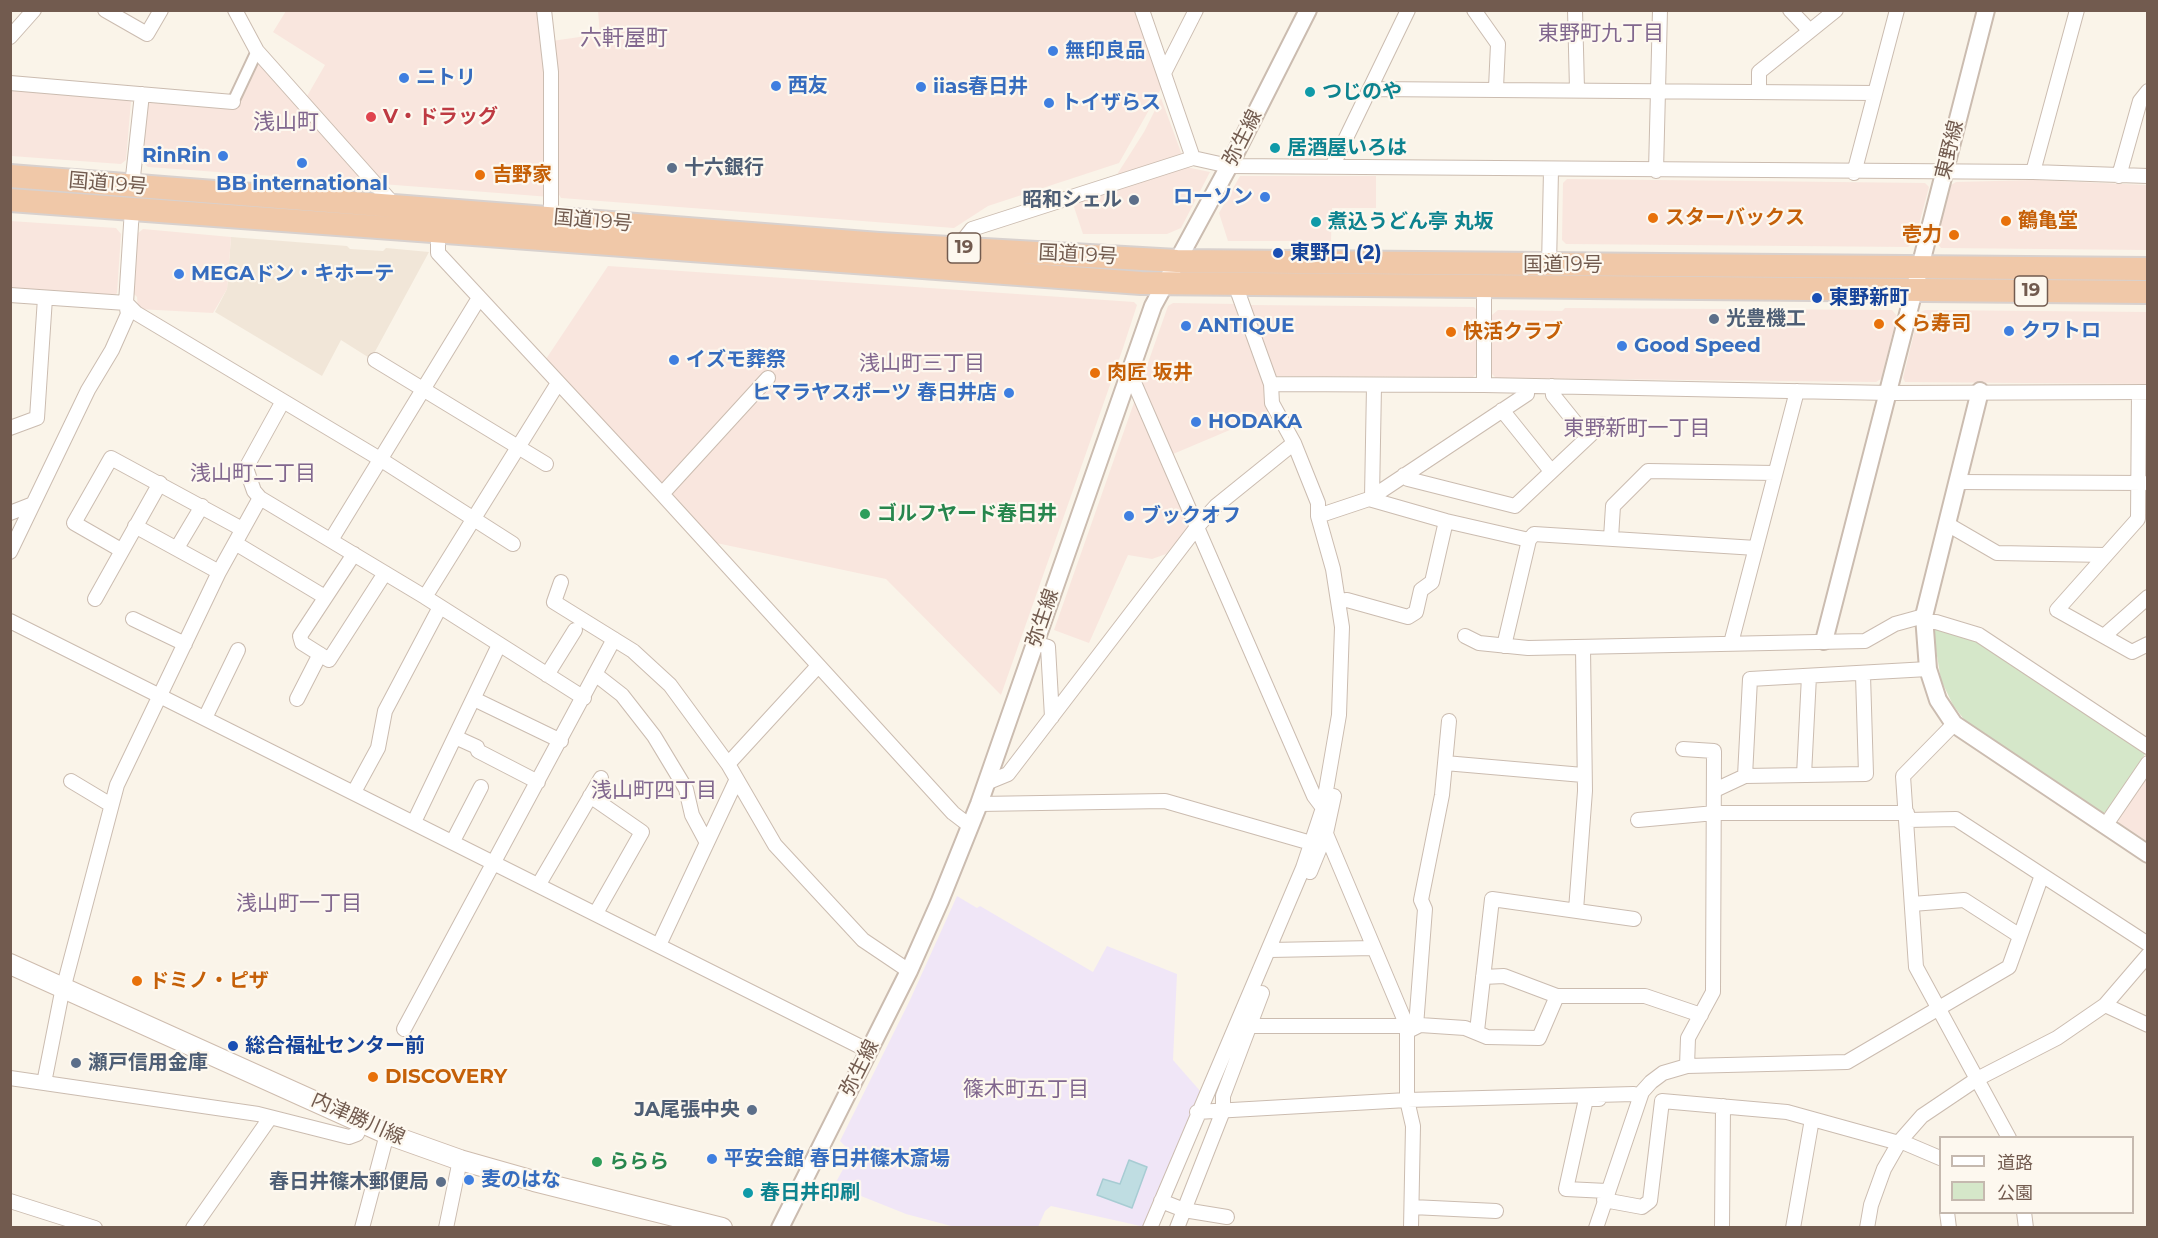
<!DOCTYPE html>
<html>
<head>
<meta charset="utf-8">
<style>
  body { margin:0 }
  #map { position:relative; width:2158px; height:1238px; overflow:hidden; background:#faf4e9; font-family:Montserrat,"Noto Sans JP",sans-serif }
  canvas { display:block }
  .frame { position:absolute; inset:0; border:12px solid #725b4f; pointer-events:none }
  .legend { position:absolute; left:1939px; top:1136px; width:195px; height:78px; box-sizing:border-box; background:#fdf8ef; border:2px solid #c5b9af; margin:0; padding:8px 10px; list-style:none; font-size:18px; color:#725b4f }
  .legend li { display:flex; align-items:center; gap:12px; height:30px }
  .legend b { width:30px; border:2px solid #c5b9af }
</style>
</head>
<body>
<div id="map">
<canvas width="2158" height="1238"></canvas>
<div class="frame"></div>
<ul class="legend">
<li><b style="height:8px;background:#fff"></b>道路</li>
<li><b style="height:16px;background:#d5e7c9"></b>公園</li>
</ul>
</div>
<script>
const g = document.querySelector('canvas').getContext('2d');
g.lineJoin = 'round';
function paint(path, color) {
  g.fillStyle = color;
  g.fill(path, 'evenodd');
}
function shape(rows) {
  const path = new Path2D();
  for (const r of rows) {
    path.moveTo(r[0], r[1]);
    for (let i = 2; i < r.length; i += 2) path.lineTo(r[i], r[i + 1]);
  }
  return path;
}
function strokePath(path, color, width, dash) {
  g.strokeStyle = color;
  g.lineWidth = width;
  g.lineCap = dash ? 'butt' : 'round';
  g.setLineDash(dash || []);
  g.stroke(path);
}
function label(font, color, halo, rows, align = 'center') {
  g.font = font + ' Montserrat,"Noto Sans JP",sans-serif';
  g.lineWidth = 4.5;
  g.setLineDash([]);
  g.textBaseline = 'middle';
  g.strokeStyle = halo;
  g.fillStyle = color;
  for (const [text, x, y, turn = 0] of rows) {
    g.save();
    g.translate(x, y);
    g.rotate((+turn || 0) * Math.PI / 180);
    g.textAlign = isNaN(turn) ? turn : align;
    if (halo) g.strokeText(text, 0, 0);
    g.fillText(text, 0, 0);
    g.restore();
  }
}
paint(shape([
  [231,237,347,246,350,249,383,251,386,248,429,252,371,359,341,340,322,376,215,312,227,289]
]), '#f1e6d8');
paint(shape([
  [286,11,541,11,550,197,382,184,306,98,325,65,273,32],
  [598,11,1135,11,1162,87,1119,163,988,206,954,228,561,198,555,188,552,41,600,34],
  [256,58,364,179,333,177,329,180,148,167,142,162,147,102,150,99,235,105],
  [10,88,128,97,131,101,126,160,121,164,11,156],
  [1161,98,1182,155,1116,176,1144,132],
  [1181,166,1210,172,1181,228,1167,234,1083,234,1072,201],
  [1240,176,1376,176,1376,208,1332,208,1331,241,1228,241,1219,213],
  [1567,179,1925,183,1929,187,1914,243,1908,247,1566,244,1562,240,1563,183],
  [2035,180,2147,185,2147,250,1941,248,1936,242,1951,185,1956,182],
  [10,221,116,228,121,234,117,293,112,297,11,288],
  [143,229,231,237,227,289,213,313,138,309,137,297,133,293,137,234],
  [608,266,1134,302,1137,305,1123,348,1001,695,886,579,707,541,544,362],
  [1173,303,1237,304,1268,390,1264,401,1270,413,1166,457,1192,524,1166,554,1152,559,1128,555,1089,643,1054,630,1168,306],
  [1250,305,1474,307,1477,310,1476,374,1473,377,1276,376],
  [1565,308,1892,310,1897,316,1881,379,1876,382,1496,378,1492,374,1492,315,1498,310,1562,311],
  [1925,310,2147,312,2147,384,1905,382,1903,378,1919,313],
  [2147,772,2147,841,2119,823,2117,817]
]), '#f9e6de');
paint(shape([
  [957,896,977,908,980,906,1093,972,1107,946,1177,974,1173,1060,1201,1092,1145,1227,1051,1206,1045,1211,1038,1227,955,1227,906,1214,856,1194,836,1182,852,1153,840,1141,910,1000]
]), '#f0e6f7');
paint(shape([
  [1937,627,1967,635,2147,751,2109,811,2103,813,1966,722,1953,705,1941,680,1933,631]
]), '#d5e7c9');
const water = shape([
  [1129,1160,1147,1167,1132,1208,1097,1195,1103,1179,1120,1184,1129,1160]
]);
paint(water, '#bfdde2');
strokePath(water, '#a7ccd3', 1.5);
const pedestrian = shape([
  [233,102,257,51]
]);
const minor = shape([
  [105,10,147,34,161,10],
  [235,10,257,51,395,206],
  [544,10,551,72,551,218],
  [1142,10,1193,158],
  [1474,10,1498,44,1496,88],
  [1575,10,1577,89],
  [1790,10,1810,31],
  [10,37,34,10],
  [1164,73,1196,10],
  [10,83,233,102],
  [1371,89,1875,93],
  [1759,92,1759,72,1836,10],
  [1332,167,1408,10],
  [1656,171,1660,10],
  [2033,172,2077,10],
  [1854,173,1897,10],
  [2119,176,2140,101,2148,91],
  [132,186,142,94],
  [438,232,438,253,662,494,953,813,970,826],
  [957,248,972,229,1193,158,1229,166,2033,172,2148,176],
  [1549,266,1551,170],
  [10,295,126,303,136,313,380,459,513,544],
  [375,360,546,464],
  [1129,371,1314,796,1323,808],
  [1271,384,1484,385,1890,393,2148,392],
  [1484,385,1484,286],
  [1552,386,1553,395,1587,437],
  [2139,392,2138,519,2057,610,2132,652,2148,644],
  [1502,410,1551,471],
  [10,428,37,418,45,298],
  [1404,475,1408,479,1515,506,1602,424],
  [1958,482,2145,483],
  [662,494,768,378],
  [1372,497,1374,386],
  [260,498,425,597,584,698],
  [1369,499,1446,521,1529,540],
  [10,513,33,504],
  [1318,516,1369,499,1527,394,1527,386],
  [1947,524,1997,553,2106,555],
  [135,526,219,572],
  [1611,538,1613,506,1648,471,1775,473],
  [331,540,479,298],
  [235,543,325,597],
  [177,548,202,506],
  [121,550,74,523,111,458,242,529],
  [10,552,88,390,112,350,128,314,126,303,132,209],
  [354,554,300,636,302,643,329,660,385,573],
  [561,582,554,602,633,651,670,685,728,764,775,845,863,940,909,971],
  [425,597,558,383],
  [95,599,160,483],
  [1339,601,1347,600,1408,617,1416,612,1421,590,1432,582,1446,521],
  [133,619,185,644],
  [10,621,869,1051],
  [1924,622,1936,622,1979,635,2148,747],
  [1465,636,1479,643,1528,648,1865,641,1895,624,1924,616],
  [2104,636,2148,597],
  [1035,643,1048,647,1052,717],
  [1731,643,1797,391],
  [1504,646,1529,540,1534,534,1756,548],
  [595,674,622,695,654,736,686,789,692,815,707,843],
  [547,675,575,630],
  [297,699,320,654],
  [474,699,561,741],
  [205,718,238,650],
  [1954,724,1903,776,1916,967,2009,1138],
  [455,737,477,747,478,751,538,782],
  [1683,749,1714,751,1713,992,1688,1038,1687,1066],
  [1445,763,1583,775],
  [728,764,818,666],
  [1804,775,1809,676],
  [1745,776,1750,679,1928,669],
  [71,781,111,805],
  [986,783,1008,774,1197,527,1216,506,1294,443],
  [1715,790,1745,776,1866,774,1863,675],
  [354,792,378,748,385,711,440,607],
  [590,796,642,832,596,913],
  [979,804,1165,801,1311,843],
  [1638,820,1715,813,1907,813],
  [1908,820,1956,819,2148,944],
  [414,822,499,645],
  [2105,826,2148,763],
  [1324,829,1407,1026,1407,1100,1413,1126,1411,1228],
  [453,841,481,787],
  [1310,872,1326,833,1334,796],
  [539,884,601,778],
  [1912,904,1964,900,2020,936],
  [1576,910,1585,791,1583,648],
  [659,945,736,781],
  [1270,950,1374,948],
  [1483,977,1504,976,1557,996,1645,996,1701,1015],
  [2105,1005,2148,1025],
  [1241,1026,1407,1026],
  [1416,1026,1425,909,1421,900,1442,795,1449,721],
  [404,1029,614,639],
  [1410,1030,1420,1025,1465,1028,1487,1037,1539,1038,1557,996],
  [1477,1031,1492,899,1634,919],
  [10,1078,258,1114,349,1137,357,1134,362,1122],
  [44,1083,61,997,117,785,219,572,260,498,254,491,246,468,283,401],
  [1599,1099,1586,1099,1566,1189,1607,1191],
  [1197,1112,1407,1100,1634,1094],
  [1900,1141,1940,1158],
  [1604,1200,1642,1207,1650,1201,1662,1101,1787,1112,1899,1143],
  [10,1201,95,1228],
  [1161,1201,1184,1210,1227,1217],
  [1412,1207,1496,1211],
  [1947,1212,1949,1228],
  [2024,1212,2026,1228],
  [193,1228,270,1118],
  [362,1228,387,1134],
  [446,1228,460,1160],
  [1150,1228,1303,868,1323,808,1339,715,1342,627,1333,569,1318,516,1318,503,1294,443,1272,403,1271,384,1235,284],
  [1177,1228,1223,1111,1223,1096,1262,993],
  [1596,1228,1642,1092,1651,1082,1663,1073,1687,1066,1847,1062,2009,967,2042,875],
  [1722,1228,1723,1106],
  [1793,1228,1812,1119],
  [1867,1228,1871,1205,1884,1169,1900,1141,1922,1116,1977,1079,2057,1038,2105,1005,2148,955]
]);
const tertiary = shape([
  [1980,391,1924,616,1928,669,1938,700,1954,724,2148,854],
  [1824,641,1986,10],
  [780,1228,909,971,940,901,979,804,1153,306,1229,166,1308,10]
]);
const secondary = shape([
  [10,964,387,1134,460,1160,534,1181,722,1228]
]);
const trunk = shape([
  [10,176,879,244,1177,261,2148,269],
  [10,200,1141,283,2148,292]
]);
strokePath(pedestrian, '#cbbcb0', 14);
strokePath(minor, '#cbbcb0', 16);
strokePath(tertiary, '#cbbcb0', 20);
strokePath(secondary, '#cebcae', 22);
strokePath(trunk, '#d8d1ce', 26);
strokePath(pedestrian, '#fff', 10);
strokePath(minor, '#fff', 14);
strokePath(tertiary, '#fff', 16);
strokePath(secondary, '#fff', 20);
strokePath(trunk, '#f0c8a8', 22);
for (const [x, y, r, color] of [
  [1053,51,6,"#3f7fe0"],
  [404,78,6,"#3f7fe0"],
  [776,86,6,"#3f7fe0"],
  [921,87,6,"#3f7fe0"],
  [1310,92,6,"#0f9aa8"],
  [1049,103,6,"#3f7fe0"],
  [371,117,6,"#e0444e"],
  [1275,148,6,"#0f9aa8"],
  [223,156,6,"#3f7fe0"],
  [302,163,6,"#3f7fe0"],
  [672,168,6,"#5c6f8a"],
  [480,175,6,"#e8710a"],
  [1265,197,6,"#3f7fe0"],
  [1134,200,6,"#5c6f8a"],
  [1653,218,6,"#e8710a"],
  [2006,221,6,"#e8710a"],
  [1316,222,6,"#0f9aa8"],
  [1954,235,6,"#e8710a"],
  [1278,253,6,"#1a4fb4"],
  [179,274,6,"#3f7fe0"],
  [1817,298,6,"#1a4fb4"],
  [1714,319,6,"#5c6f8a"],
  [1879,324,6,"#e8710a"],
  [1186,326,6,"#3f7fe0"],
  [2009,331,6,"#3f7fe0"],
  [1451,332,6,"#e8710a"],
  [1622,346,6,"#3f7fe0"],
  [674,360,6,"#3f7fe0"],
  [1095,373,6,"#e8710a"],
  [1009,393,6,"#3f7fe0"],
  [1196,422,6,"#3f7fe0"],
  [865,514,6,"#2e9e5b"],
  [1129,516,6,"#3f7fe0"],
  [137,981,6,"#e8710a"],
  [233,1046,6,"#1a4fb4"],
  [76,1063,6,"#5c6f8a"],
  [373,1077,6,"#e8710a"],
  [752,1110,6,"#5c6f8a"],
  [712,1159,6,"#3f7fe0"],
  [597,1162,6,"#2e9e5b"],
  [469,1180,6,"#3f7fe0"],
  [441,1182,6,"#5c6f8a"],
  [748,1193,6,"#0f9aa8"]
]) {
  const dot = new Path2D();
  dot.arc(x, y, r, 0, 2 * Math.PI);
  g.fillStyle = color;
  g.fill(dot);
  strokePath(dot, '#fdf8ef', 2);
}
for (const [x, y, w] of [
  [964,248,33],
  [2031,291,33]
]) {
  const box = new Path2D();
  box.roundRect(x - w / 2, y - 15, w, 30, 4.5);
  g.fillStyle = '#fdf8ef';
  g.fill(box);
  strokePath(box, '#725b4f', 1.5);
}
label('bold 18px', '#725b4f', null, [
  ["19",964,248],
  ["19",2031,291]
]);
label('bold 20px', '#366cbe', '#fdf8ef', [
  ["無印良品",1065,51],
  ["ニトリ",416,78],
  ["西友",788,86],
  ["iias春日井",933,87],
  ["トイザらス",1061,103],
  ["RinRin",211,156,"right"],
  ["BB international",302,184,"center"],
  ["ローソン",1253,197,"right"],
  ["MEGAドン・キホーテ",191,274],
  ["ANTIQUE",1198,326],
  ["クワトロ",2021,331],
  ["Good Speed",1634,346],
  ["イズモ葬祭",686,360],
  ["ヒマラヤスポーツ 春日井店",997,393,"right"],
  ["HODAKA",1208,422],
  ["ブックオフ",1141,516],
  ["平安会館 春日井篠木斎場",724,1159],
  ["麦のはな",481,1180]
], 'left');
label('bold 20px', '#0d838f', '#fdf8ef', [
  ["つじのや",1322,92],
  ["居酒屋いろは",1287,148],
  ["煮込うどん亭 丸坂",1328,222],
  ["春日井印刷",760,1193]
], 'left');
label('bold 20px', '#be3a42', '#fdf8ef', [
  ["V・ドラッグ",383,117]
], 'left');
label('20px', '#725b4f', '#fdf8ef', [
  ["弥生線",1243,138,-63],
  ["東野線",1950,150,-76],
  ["国道19号",108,184,5],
  ["国道19号",593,221,5],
  ["国道19号",1078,255,3],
  ["国道19号",1563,265],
  ["弥生線",1043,618,-71],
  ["弥生線",860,1068,-63],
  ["内津勝川線",358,1119,24]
]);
label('bold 20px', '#4e5e75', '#fdf8ef', [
  ["十六銀行",684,168],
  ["昭和シェル",1122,200,"right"],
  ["光豊機工",1726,319],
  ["瀬戸信用金庫",88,1063],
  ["JA尾張中央",740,1110,"right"],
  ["春日井篠木郵便局",429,1182,"right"]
], 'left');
label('bold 20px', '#c56008', '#fdf8ef', [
  ["吉野家",492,175],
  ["スターバックス",1665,218],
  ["鶴亀堂",2018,221],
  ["壱力",1942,235,"right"],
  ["くら寿司",1891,324],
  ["快活クラブ",1463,332],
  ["肉匠 坂井",1107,373],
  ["ドミノ・ピザ",149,981],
  ["DISCOVERY",385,1077]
], 'left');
label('bold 20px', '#164399', '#fdf8ef', [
  ["東野口 (2)",1290,253],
  ["東野新町",1829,298],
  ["総合福祉センター前",245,1046]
], 'left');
label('bold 20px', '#27864d', '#fdf8ef', [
  ["ゴルフヤード春日井",877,514],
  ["ららら",609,1162]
], 'left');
label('21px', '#81678e', '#fdf8ef', [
  ["東野町九丁目",1601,34],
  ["浅山町三丁目",922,364],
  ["東野新町一丁目",1637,429],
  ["浅山町二丁目",253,474],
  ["浅山町四丁目",654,791],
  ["浅山町一丁目",299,904],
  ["篠木町五丁目",1026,1090]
]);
label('22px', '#81678e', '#fdf8ef', [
  ["六軒屋町",624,39],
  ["浅山町",286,123]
]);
</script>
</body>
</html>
